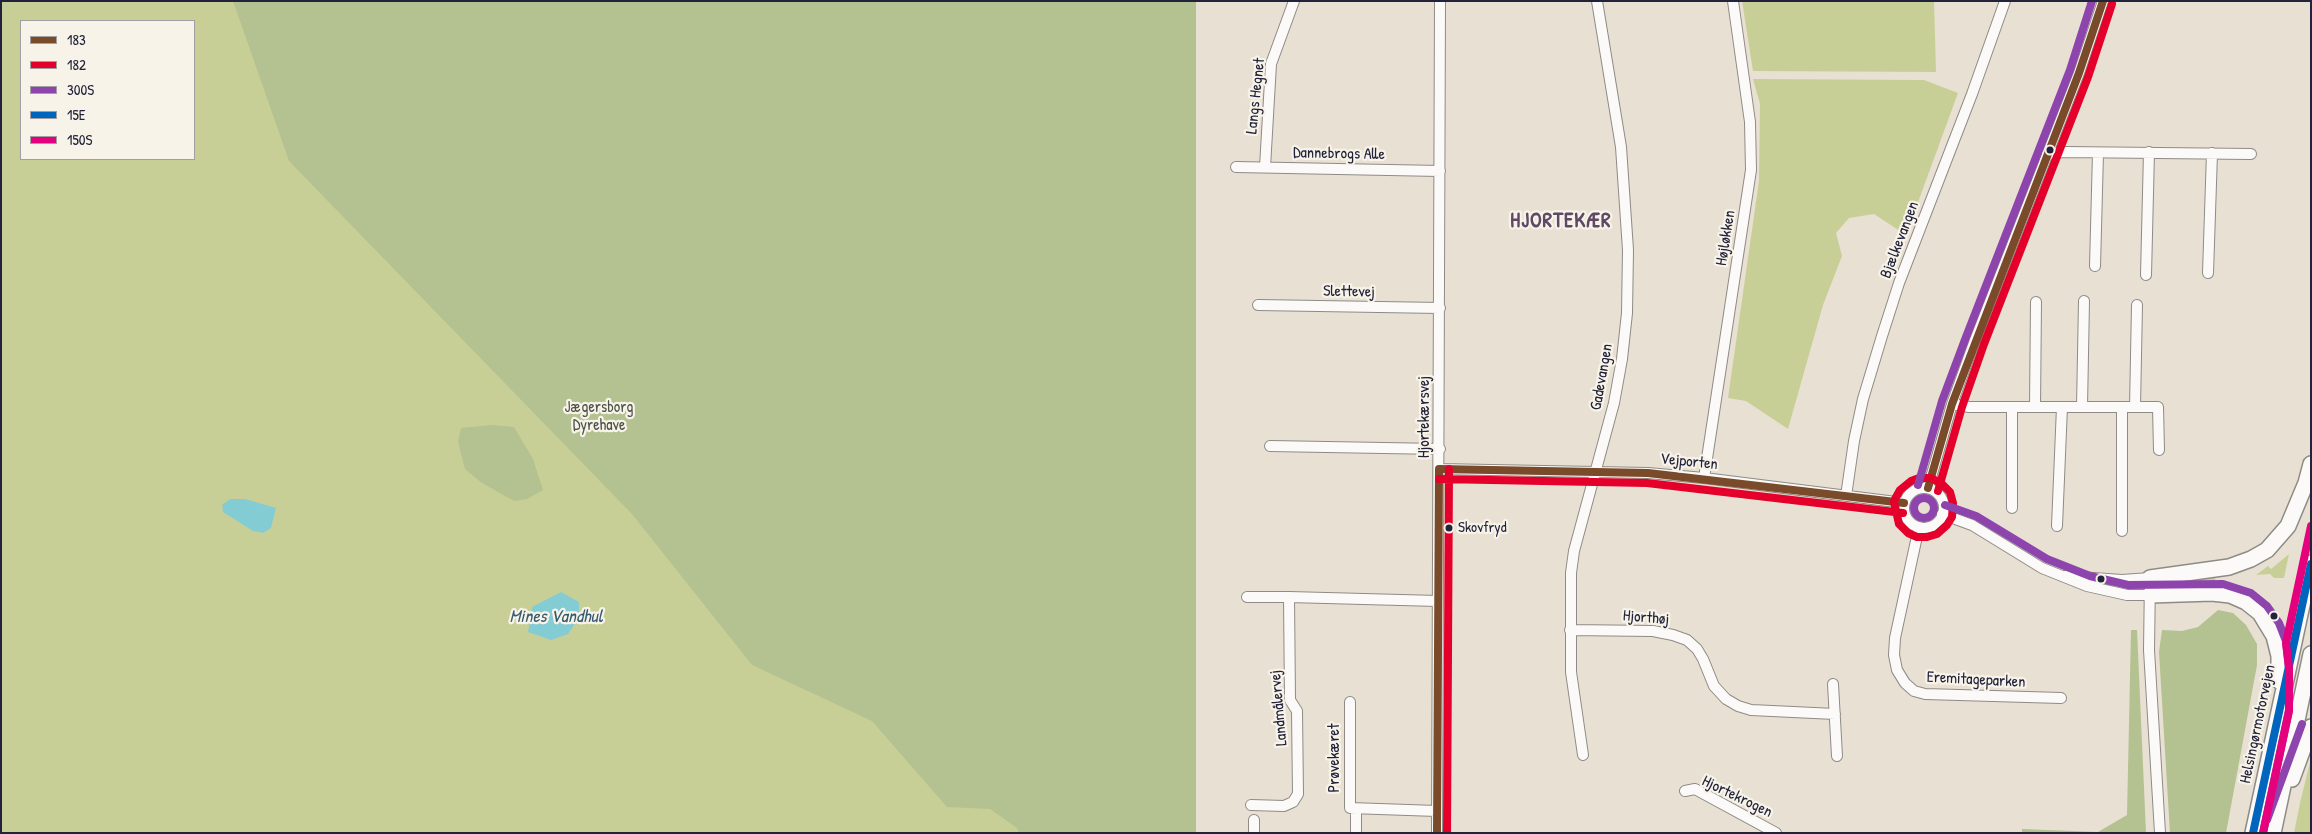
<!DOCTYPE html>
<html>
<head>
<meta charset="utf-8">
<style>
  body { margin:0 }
  #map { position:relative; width:2312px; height:834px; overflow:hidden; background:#e8e0d2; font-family:"Patrick Hand",sans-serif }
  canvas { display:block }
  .frame { position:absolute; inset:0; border:2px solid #22223b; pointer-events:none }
  .legend { position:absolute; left:20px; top:20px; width:175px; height:140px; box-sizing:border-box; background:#f7f3e8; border:1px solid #a29fa3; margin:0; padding:6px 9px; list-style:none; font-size:15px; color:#22223b }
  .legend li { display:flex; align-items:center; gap:10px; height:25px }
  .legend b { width:25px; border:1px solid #a29fa3 }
</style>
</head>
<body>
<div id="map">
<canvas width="2312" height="834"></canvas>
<div class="frame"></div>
<ul class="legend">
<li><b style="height:6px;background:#7a4b2a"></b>183</li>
<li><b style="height:6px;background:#e4002b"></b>182</li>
<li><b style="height:6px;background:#8e44ad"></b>300S</li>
<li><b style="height:6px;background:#0065bd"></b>15E</li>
<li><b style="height:6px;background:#e5007d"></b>150S</li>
</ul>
</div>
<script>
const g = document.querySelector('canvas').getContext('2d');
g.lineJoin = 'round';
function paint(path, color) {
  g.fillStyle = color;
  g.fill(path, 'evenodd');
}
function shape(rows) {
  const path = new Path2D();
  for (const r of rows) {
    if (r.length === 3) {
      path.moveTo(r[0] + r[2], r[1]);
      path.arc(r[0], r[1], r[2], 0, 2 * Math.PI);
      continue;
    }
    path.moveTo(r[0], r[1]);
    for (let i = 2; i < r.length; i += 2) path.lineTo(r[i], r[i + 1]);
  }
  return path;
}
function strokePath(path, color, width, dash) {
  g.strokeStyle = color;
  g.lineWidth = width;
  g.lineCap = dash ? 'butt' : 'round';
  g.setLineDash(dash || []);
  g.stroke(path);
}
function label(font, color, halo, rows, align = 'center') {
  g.font = font + ' "Patrick Hand",sans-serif';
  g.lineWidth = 4.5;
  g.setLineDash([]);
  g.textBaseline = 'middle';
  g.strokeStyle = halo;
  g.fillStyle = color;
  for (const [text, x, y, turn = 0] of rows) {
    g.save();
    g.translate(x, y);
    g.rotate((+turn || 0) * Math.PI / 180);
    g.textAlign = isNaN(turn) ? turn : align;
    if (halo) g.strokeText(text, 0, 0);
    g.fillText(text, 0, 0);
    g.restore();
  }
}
paint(shape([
  [1,1,1196,1,1196,833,1,833],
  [21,21,194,21,194,159,21,159],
  [1742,1,1934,1,1936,72,1753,71],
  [1753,79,1924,80,1958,93,1906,235,1874,214,1849,218,1836,233,1842,256,1823,305,1788,429,1746,401,1728,398,1759,181,1760,104],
  [1995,307,2001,309,1968,401,1963,396],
  [2289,554,2284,578,2274,578,2270,574,2256,575,2268,566,2271,569],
  [2215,576,2216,586,2157,589,2155,583],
  [2311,758,2311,833,2294,833,2300,803]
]), '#c8cf96');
paint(shape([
  [233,1,1196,1,1196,833,1019,833,1017,828,990,809,947,807,872,721,752,665,632,514,289,161],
  [492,425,514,427,533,459,543,490,527,499,514,501,482,483,465,469,458,442,461,428],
  [2218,610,2233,613,2246,625,2257,644,2257,665,2226,833,2170,833,2159,652,2162,630,2182,631,2198,627],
  [2131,630,2137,630,2146,833,2022,833,2022,829,2098,832,2127,815]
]), '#b4c190');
paint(shape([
  [230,499,245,499,276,508,271,528,263,533,253,531,223,512,222,505],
  [561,592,579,602,579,618,568,634,551,640,528,632,532,607]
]), '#84ccd4');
const minor = shape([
  [2047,154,2065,152,2251,154],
  [1236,167,1440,171],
  [1265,167,1271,64,1294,1],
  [2095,266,2098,153],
  [2208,273,2212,153],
  [2146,275,2149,152],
  [1258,305,1440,308],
  [1952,404,1969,407,2158,407,2159,450],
  [2012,407,2012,508],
  [2035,407,2036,302],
  [2082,407,2084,301],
  [2135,407,2137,305],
  [1270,446,1440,449],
  [1439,469,1648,473,1704,478,1904,503],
  [1704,478,1751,170,1750,122,1733,1],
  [1928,488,1952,404,1975,340,2079,73,2103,1],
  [1924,508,20],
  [1846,496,1854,441,1863,399,1882,336,1899,283,1972,94,2005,1],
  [1942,514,1972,525,2042,568,2087,586,2127,595,2150,595],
  [2057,526,2062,407],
  [1919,527,1895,638,1894,655,1897,670,1905,683,1914,691,1925,694,2061,698],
  [2122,531,2122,407],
  [2065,576,2122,580,2150,578,2149,650,2160,833],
  [1247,597,1289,597],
  [1570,630,1653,631,1673,635,1687,640,1697,649,1703,659,1714,686,1726,699,1738,706,1751,710,1835,714],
  [1833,684,1837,756],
  [1350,702,1350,808,1437,811],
  [1583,755,1571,672,1571,573,1574,551,1614,403,1622,359,1627,313,1628,250,1621,147,1597,1],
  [1685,791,1695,789,1776,833],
  [1251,805,1284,806,1293,802,1298,794,1297,711,1290,700,1289,597,1438,601],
  [1356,809,1356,833],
  [1254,833,1254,820],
  [1437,833,1440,1]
]);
const highway = shape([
  [2150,578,2229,567,2251,559,2267,550,2288,526,2306,483,2311,464],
  [2150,595,2212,593,2230,595,2246,602,2260,613,2274,636,2279,656,2279,681],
  [2292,779,2311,727],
  [2253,833,2311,563],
  [2273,833,2311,654]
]);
strokePath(minor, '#8e8b87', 12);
strokePath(highway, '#8e8b87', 18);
strokePath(minor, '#fcfaf8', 10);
strokePath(highway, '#fcfaf8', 15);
strokePath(shape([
  [1439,469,1648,473,1904,503],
  [1928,488,1952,404,2079,73,2103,1],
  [1437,833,1439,469]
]), '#7a4b2a', 8);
strokePath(shape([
  [1439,479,1647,483,1903,513],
  [1938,491,1962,407,1984,344,2088,77,2112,4],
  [1894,502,1899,524,1908,533,1917,537,1927,537,1937,534,1947,525,1952,517,1953,503,1950,492,1942,484,1931,478,1919,478,1911,481,1900,490,1895,499],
  [1447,833,1449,469]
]), '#e4002b', 8);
strokePath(shape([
  [1918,485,1942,401,1966,337,2070,70,2092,1],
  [1924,508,10],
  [1945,505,1976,516,2047,559,2090,576,2128,585,2223,584,2251,593,2267,606,2279,623,2286,641,2289,668,2289,710,2263,833],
  [2267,820,2302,724]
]), '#8e44ad', 8);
strokePath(shape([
  [2253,833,2311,564]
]), '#0065bd', 8);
strokePath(shape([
  [2263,833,2289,711,2289,668,2286,643,2311,526]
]), '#e5007d', 8);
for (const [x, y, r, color] of [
  [2050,150,4.5,"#22223b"],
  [1449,528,4.5,"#22223b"],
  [2101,579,4.5,"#22223b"],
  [2274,616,4.5,"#22223b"]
]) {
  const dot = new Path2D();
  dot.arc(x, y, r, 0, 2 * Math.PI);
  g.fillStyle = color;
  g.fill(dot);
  strokePath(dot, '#f7f3e8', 2);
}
label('15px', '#22223b', '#f7f3e8', [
  ["Skovfryd",1458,528]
], 'left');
label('16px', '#22223b', '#f7f3e8', [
  ["Langs Hegnet",1256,96,-84],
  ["Dannebrogs Alle",1339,154,1],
  ["Højløkken",1726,238,-81],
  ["Bjælkevangen",1900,240,-69],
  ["Slettevej",1349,292,1],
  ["Gadevangen",1602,377,-80],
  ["Hjortekærsvej",1425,417,-90],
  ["Vejporten",1689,462,6],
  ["Hjorthøj",1646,618,5],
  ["Eremitageparken",1976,680,3],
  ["Landmålervej",1279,708,-95],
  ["Helsingørmotorvejen",2258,724,-78],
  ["Prøvekæret",1335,758,-90],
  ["Hjortekrogen",1737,797,26]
]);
label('16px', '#4c5248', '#f7f3e8', [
  ["Jægersborg",599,408],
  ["Dyrehave",599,426]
]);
label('italic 18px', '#355a71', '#f7f3e8', [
  ["Mines Vandhul",556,617]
]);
g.letterSpacing = '1px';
label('bold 21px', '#5f4965', '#f7f3e8', [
  ["HJORTEKÆR",1561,221]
]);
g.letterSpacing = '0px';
</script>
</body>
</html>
